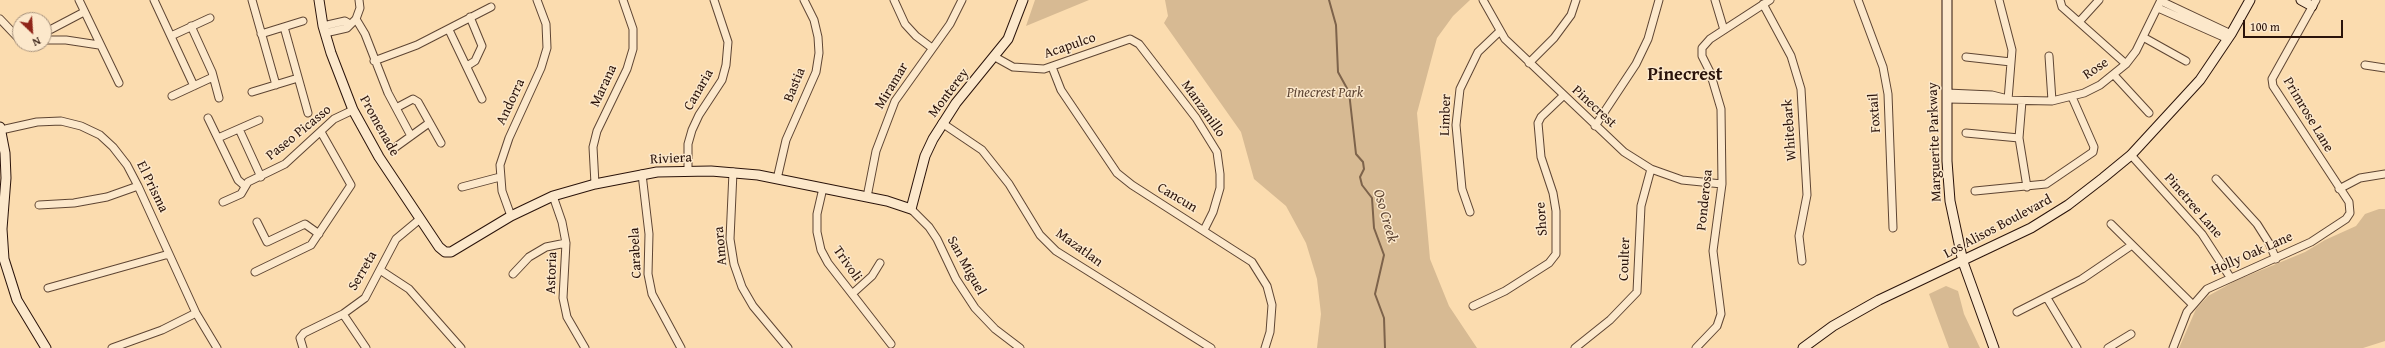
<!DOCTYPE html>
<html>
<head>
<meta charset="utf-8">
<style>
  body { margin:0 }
  #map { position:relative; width:2385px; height:348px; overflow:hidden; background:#fbdcaf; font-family:"Gentium Book Plus",serif }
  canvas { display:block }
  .north { position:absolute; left:12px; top:12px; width:40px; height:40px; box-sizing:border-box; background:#fce8cb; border:1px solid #a8937e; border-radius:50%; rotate:155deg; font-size:11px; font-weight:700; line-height:16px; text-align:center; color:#2a130a }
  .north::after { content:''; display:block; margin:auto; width:14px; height:18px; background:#8f2418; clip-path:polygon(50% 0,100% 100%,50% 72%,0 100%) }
  .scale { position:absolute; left:2243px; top:20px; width:100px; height:18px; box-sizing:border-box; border:2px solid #2a130a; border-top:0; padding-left:5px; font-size:12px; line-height:14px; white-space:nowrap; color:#2a130a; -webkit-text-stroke:3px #fce8cb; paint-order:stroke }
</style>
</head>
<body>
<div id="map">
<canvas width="2385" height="348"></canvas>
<div class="north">N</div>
<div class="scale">100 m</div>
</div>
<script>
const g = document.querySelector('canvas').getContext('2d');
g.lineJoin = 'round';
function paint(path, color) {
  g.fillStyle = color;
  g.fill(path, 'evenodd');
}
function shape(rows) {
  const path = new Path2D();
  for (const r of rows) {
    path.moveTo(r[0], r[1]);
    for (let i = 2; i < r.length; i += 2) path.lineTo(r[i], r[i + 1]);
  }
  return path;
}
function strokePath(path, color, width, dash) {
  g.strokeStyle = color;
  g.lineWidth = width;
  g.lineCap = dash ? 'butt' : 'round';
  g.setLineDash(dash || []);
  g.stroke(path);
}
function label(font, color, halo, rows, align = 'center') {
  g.font = font + ' "Gentium Book Plus",serif';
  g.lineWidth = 3;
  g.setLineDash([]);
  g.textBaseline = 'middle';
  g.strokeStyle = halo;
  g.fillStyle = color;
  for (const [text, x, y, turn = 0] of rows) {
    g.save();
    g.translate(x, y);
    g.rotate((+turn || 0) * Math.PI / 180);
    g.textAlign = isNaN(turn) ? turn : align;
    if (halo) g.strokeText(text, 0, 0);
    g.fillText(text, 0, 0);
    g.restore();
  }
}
paint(shape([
  [1035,0,1089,0,1026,26],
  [1165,0,1470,0,1453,16,1437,38,1417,113,1430,259,1449,306,1477,348,1317,348,1321,314,1317,279,1306,243,1286,206,1254,179,1241,132,1164,23,1168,16],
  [2379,209,2385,209,2385,341,2363,348,2179,348,2196,309,2208,296,2235,281,2305,252,2325,240,2356,226,2365,214],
  [1946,286,1958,291,1964,314,1980,348,1949,348,1929,294]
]), '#d7ba93');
strokePath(shape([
  [1329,0,1336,25,1338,72,1349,92,1356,154,1363,162,1364,169,1360,177,1362,185,1372,198,1374,228,1384,255,1375,294,1384,318,1385,348]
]), '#7d634b', 2);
const street = shape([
  [79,0,119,83],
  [154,0,194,86],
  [252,0,276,85],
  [359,0,360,8,356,19,365,34,388,93,411,136],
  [894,0,905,24,916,36,932,48],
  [1483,0,1505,39,1624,152,1651,169,1682,180,1722,184],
  [1715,0,1724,30],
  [1858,0,1883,67,1888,94,1893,228],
  [1999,0,2012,50,2008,100],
  [2060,0,2062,7,2126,64],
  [2161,1,2231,34],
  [1763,4,1791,56,1801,89,1807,195,1799,236,1802,261],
  [2158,8,2228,39],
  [0,19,20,40],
  [2079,22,2099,0],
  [191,26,212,72,219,98],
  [323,26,345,21,350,24],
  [284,27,308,113],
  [449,30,482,99],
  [44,33,84,12],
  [325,33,347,28,356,19],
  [261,34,303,21],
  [171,36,210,18],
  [2143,37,2186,61],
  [44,40,66,40,99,45],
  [2049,56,2052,101],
  [995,57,1013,67,1044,69,1130,39,1139,44,1196,118,1217,152,1220,174,1220,188,1213,212,1204,230],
  [1966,57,2011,62],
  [374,61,417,45,491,7],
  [1529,63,1554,38,1571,15,1576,0],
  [2365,65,2385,68],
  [467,66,475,61,482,46,470,17],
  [1052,67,1061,90,1117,173,1132,185,1252,262,1267,286,1272,305,1270,332,1265,348],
  [2114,75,2149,113],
  [252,92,298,78],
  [1947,93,1992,95,2004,98],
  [172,96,213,77],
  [1947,99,2052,101,2084,93,2100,85,2126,64,2136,51,2161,0],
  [2022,101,2019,138,2027,187],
  [396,108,413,99,418,102,441,143],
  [208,118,238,180,245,186],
  [942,123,982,150,1009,184,1040,235,1056,251,1211,348],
  [1595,126,1636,64,1648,39,1659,0],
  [239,129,261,177],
  [1,130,37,122,61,121,81,126,100,135,113,147,127,165,138,186,196,313,217,348],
  [1966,133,2019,138],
  [218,138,259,120],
  [393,149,429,123],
  [2131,155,2202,234,2230,277],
  [688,171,688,144,692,130,699,115,722,80,726,65,728,42,714,0],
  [733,172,730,239,734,264,742,287,753,306,788,348],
  [642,174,649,234,648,274,652,294,681,348],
  [777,179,786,140,816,72,819,53,818,37,814,20,804,0],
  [2216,179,2257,224,2269,243,2276,259],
  [595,184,593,147,597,131,627,69,633,49,633,29,623,0],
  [462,187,500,177],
  [823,188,817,214,817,232,821,250,828,263,891,344],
  [2339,189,2360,178,2385,174],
  [1975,191,2046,184,2093,152,2094,147,2072,97],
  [553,196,562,222,566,243,563,298,567,317,585,348],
  [867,197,876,151,895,101,950,24,962,0],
  [223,202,241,194,248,182,285,164,334,119,353,110],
  [39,205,74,203,107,197,138,186],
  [911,209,929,227,937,239,956,279,975,308,995,329,1020,348],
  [1470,212,1462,189,1456,125,1460,89,1478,52,1500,31],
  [511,216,502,191,500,165,509,138,541,68,547,48,546,24,537,0],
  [257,222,267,242,305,224,319,234],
  [2111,224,2192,304],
  [380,270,409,289,461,348],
  [255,272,311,245,351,185,321,132],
  [513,274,529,257,546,247,566,243],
  [48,288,169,254],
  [852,294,872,276,880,263],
  [2047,298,2077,348],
  [1473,306,1505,291,1549,263,1556,254,1556,211,1553,193,1541,157,1538,123,1541,117,1563,96],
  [2017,312,2082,279,2132,245],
  [343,314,366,348],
  [112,348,162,330,196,313],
  [303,348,300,338,304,333,343,314,365,298,396,239,420,219],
  [1575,348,1610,320,1637,292,1641,206,1651,169],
  [1696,348,1717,326,1721,314,1713,251,1722,184,1721,109,1710,72,1702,56,1702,48,1710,39,1770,0],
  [2108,348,2131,334],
  [2173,348,2187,312,2207,289,2311,242,2346,219,2350,213,2349,202,2273,86,2272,79,2316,0]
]);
const secondary = shape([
  [319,0,323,26,331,53,353,110,379,157,439,247,445,252,451,252,511,216,553,196,595,184,657,172,711,171,758,175,887,201,911,209,925,156,933,139,956,103,1008,39,1023,0],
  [1947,0,1947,161,1950,201,1963,262,1994,348],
  [2301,0,2312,6],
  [0,127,5,153,6,178,2,229,4,259,17,300,46,348],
  [1803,348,1833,326,1879,300,2031,228,2068,205,2103,178,2131,155,2200,80,2231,34,2250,0]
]);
strokePath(street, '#5e4533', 9);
strokePath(secondary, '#2a130a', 11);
strokePath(street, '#fce8cb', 7);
strokePath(secondary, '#fce8cb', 9);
label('14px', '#2a130a', '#fce8cb', [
  ["Acapulco",1070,46,-19],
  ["Rose",2096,69,-34],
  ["Bastia",795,85,-68],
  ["Marana",604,86,-65],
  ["Miramar",892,86,-59],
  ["Canaria",699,90,-60],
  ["Monterey",949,93,-53],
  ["Andorra",511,102,-65],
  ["Pinecrest",1594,107,43],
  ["Manzanillo",1203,109,55],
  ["Foxtail",1875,113,-94],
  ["Limber",1446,115,-88],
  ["Primrose Lane",2308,115,59],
  ["Promenade",379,126,61],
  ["Whitebark",1790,130,-94],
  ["Paseo Picasso",299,133,-39],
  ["Marguerite Parkway",1935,142,-92],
  ["Riviera",671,159,-3],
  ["El Prisma",152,187,64],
  ["Cancun",1177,198,31],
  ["Ponderosa",1705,200,-84],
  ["Pinetree Lane",2193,206,49],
  ["Shore",1542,219,-94],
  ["Los Alisos Boulevard",1998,227,-28],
  ["Amora",721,246,-95],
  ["Mazatlan",1079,248,36],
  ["Carabela",636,253,-93],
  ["Holly Oak Lane",2252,254,-24],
  ["Coulter",1625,259,-88],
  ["Trivoli",847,264,55],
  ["San Miguel",966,266,61],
  ["Serreta",363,271,-60],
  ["Astoria",552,273,-88]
]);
label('italic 14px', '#5e4533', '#fce8cb', [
  ["Pinecrest Park",1325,93]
]);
label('italic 15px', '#614836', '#fce8cb', [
  ["Oso Creek",1385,216,74]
]);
label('bold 18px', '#2a130a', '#fce8cb', [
  ["Pinecrest",1685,75]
]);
</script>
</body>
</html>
